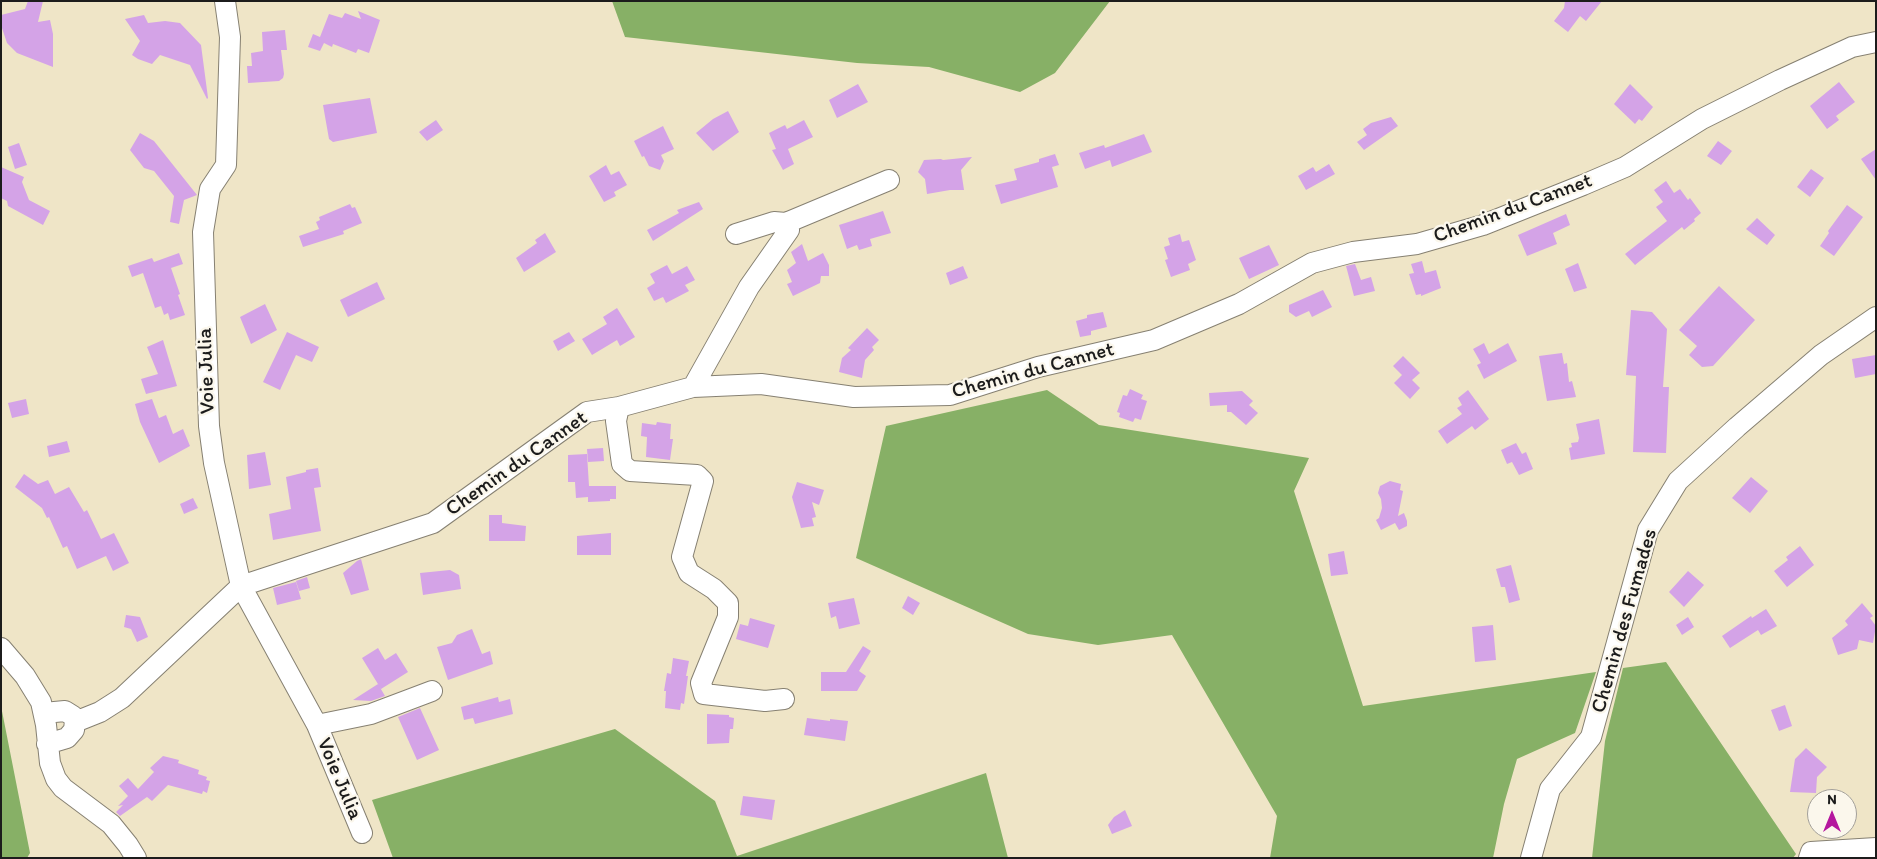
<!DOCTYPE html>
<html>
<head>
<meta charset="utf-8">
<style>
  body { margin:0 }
  #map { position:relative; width:1877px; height:859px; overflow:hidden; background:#efe5c7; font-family:Itim,sans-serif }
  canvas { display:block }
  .frame { position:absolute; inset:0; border:2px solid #1c1c1c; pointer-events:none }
  .north { position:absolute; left:1807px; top:789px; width:50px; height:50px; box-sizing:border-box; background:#fbf7ec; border:1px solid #a29f99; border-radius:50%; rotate:0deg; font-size:14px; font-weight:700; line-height:20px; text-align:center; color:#1c1c1c }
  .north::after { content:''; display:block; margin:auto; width:18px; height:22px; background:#b5179e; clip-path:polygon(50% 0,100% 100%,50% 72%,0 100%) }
</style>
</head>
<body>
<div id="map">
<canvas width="1877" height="859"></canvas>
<div class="frame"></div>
<div class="north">N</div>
</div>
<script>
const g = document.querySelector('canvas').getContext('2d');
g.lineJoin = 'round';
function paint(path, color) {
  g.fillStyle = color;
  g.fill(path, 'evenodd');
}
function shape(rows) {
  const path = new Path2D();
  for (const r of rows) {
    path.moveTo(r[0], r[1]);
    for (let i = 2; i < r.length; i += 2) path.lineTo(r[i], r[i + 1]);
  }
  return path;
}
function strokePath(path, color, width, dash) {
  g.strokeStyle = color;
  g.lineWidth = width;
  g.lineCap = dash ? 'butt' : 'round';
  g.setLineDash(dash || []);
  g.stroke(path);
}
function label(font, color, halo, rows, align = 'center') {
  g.font = font + ' Itim,sans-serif';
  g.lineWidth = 4.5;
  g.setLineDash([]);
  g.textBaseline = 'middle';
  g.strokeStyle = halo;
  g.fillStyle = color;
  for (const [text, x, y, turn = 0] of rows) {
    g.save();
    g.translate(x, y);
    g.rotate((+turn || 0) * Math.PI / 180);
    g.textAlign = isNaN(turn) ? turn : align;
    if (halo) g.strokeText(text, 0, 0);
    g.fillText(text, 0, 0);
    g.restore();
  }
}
paint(shape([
  [612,1,1110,1,1055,73,1020,92,929,67,857,63,625,37],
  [1047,390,1099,425,1309,458,1294,491,1363,706,1596,672,1575,733,1517,759,1504,804,1493,858,1270,858,1277,816,1172,635,1098,645,1028,634,856,558,886,426],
  [1666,662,1796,854,1793,858,1592,858,1605,741,1623,668],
  [1,706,30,853,27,858,1,858],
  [615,729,715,801,737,856,986,773,1008,858,393,858,372,800]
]), '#87b066');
paint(shape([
  [28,1,43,1,38,22,50,20,53,34,53,67,17,53,7,43,1,25,1,15,25,9],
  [1565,1,1602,1,1586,21,1580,16,1568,32,1554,21,1564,8],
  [358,11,380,20,369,53,358,49,356,53,333,44,332,47,324,43,320,51,308,47,313,34,320,37,329,14,342,18,345,13,361,19],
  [144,15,148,23,165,21,180,23,201,45,208,98,207,99,190,65,160,55,152,64,138,59,132,55,140,41,125,19],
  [285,30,287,50,281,50,284,74,283,78,279,81,248,83,247,66,252,66,251,53,263,51,262,32],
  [1839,82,1855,102,1836,116,1839,120,1827,129,1810,106],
  [858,84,868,102,837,118,829,100],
  [1630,84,1653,107,1642,121,1639,119,1635,124,1614,104],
  [370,98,377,133,333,142,329,139,323,105],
  [728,111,739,132,713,151,696,133,713,119],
  [1391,117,1398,126,1364,150,1357,142,1367,135,1363,129,1371,123],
  [436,120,443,130,427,141,419,132],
  [804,120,813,137,788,149,794,164,783,170,772,150,776,149,769,133,785,125,787,129],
  [663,126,674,149,661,155,664,161,660,170,649,166,644,156,642,157,634,141],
  [140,133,154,141,197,195,184,200,179,224,170,222,174,196,154,171,144,168,130,150],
  [1144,134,1152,152,1112,167,1110,160,1085,169,1079,153,1104,145,1105,148],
  [1718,141,1732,151,1721,165,1707,156],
  [19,143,27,165,15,169,8,147],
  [1876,149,1876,180,1861,159],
  [1055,154,1059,165,1052,167,1058,187,1001,204,995,185,1017,180,1014,169,1039,162,1039,159],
  [972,157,961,170,964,190,950,190,927,194,925,179,918,172,924,160,941,159,943,160],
  [1329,164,1335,174,1306,190,1298,176,1313,167,1316,172],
  [606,165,611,175,619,171,627,185,614,192,616,196,604,202,589,176],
  [1,167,24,177,22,182,29,200,50,211,43,225,8,206,7,201,1,198],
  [1811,169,1824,178,1810,197,1797,187],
  [1666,181,1674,193,1680,189,1688,200,1690,198,1701,213,1694,219,1695,221,1684,230,1682,227,1635,265,1625,254,1667,221,1656,207,1663,202,1654,190],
  [699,202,703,209,653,241,647,230,679,213,677,210],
  [350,204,352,208,355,207,362,223,343,231,344,234,303,247,299,236,319,229,316,222,320,220,319,217],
  [1847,205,1863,217,1834,256,1820,246,1829,233,1828,231],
  [883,211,891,233,870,239,872,246,859,250,857,245,847,249,839,225],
  [1566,214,1570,225,1553,233,1557,244,1527,256,1518,235],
  [1757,218,1775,235,1767,245,1746,229],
  [545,233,556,252,524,272,516,258,537,243,535,240],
  [1180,234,1182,242,1189,240,1196,260,1188,264,1190,270,1171,277,1165,260,1168,259,1164,247,1170,245,1168,238],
  [802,244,808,261,823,253,829,265,829,276,821,276,820,283,793,296,787,284,792,282,787,270,796,263,791,252],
  [1269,245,1279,265,1249,279,1239,258],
  [179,253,183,264,171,268,180,294,178,295,185,315,170,320,168,313,164,315,161,306,155,308,143,273,132,277,128,266,152,258,154,262],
  [1422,261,1425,273,1436,270,1441,288,1421,296,1421,294,1416,295,1409,274,1414,273,1411,264],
  [1578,263,1587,288,1574,292,1565,269],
  [1355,264,1361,280,1371,277,1375,291,1354,296,1346,266],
  [667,265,672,274,687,266,695,280,685,285,689,291,666,303,663,297,654,301,647,288,655,283,650,274],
  [963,266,968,278,950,285,946,273],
  [377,282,385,299,348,317,340,300],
  [1719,286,1755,320,1713,366,1702,367,1689,355,1697,346,1679,330],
  [1323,290,1332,307,1312,317,1309,311,1296,317,1289,312,1289,305],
  [265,304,277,330,251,344,240,317],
  [617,308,635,337,620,346,617,340,592,355,582,339,607,324,603,317],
  [1631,310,1652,312,1667,329,1663,387,1669,387,1666,453,1633,452,1636,376,1626,375],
  [1103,312,1107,327,1091,331,1091,335,1080,337,1076,321,1087,318,1087,315],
  [867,328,879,340,872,347,874,350,865,360,862,378,839,372,842,358,851,350,848,348],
  [287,332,319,347,312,362,296,355,280,390,263,382],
  [569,332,575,341,558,351,553,341],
  [163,340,177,386,146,394,141,379,158,374,147,347],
  [1484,343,1489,354,1508,343,1517,361,1484,379,1477,365,1481,363,1473,349],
  [1562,353,1564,364,1567,363,1569,382,1572,381,1576,397,1547,401,1539,356],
  [1876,355,1876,374,1855,378,1852,359],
  [1403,356,1420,373,1412,380,1420,388,1410,399,1394,383,1402,375,1393,366],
  [1130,389,1143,395,1141,399,1147,401,1141,420,1135,418,1133,422,1119,417,1120,413,1117,412,1123,395,1127,396],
  [1468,390,1489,419,1475,430,1472,426,1447,444,1438,431,1462,414,1457,408,1462,405,1458,398],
  [1242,391,1253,401,1249,405,1258,413,1246,425,1231,412,1227,412,1227,405,1210,406,1209,393],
  [26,399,29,414,12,418,8,403],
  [152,399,159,418,166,415,173,434,183,429,190,446,159,463,140,422,135,404],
  [1599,419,1605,454,1571,460,1569,448,1572,447,1571,443,1578,442,1579,438,1576,424],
  [657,422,671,424,670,439,673,439,670,460,646,457,647,437,641,436,642,423,656,425],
  [67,441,70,452,49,457,47,446],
  [1516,443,1522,454,1526,452,1533,469,1519,475,1512,462,1507,464,1501,450],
  [603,448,604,461,588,462,587,449],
  [265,452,271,485,249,489,247,455],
  [587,454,589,486,616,486,616,499,610,499,610,501,588,502,588,497,576,498,575,482,568,482,568,455],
  [318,468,321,487,314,488,321,531,273,540,269,514,291,509,286,477,306,472,306,470],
  [24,474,38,484,48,480,55,494,69,487,84,512,87,510,101,539,114,533,129,563,113,571,106,556,77,569,67,546,63,548,49,517,47,518,42,508,15,487],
  [1751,477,1768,491,1750,513,1732,498],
  [1390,481,1401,484,1400,490,1403,491,1398,516,1404,513,1407,521,1407,526,1399,530,1395,523,1381,530,1376,520,1379,518,1382,508,1381,499,1378,493,1380,486],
  [797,482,824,490,819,505,812,502,816,517,812,518,814,526,801,528,792,497],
  [193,498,198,508,184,514,180,504],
  [489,515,502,515,502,523,526,526,525,541,489,541],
  [611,533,611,555,577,555,577,536],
  [1800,546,1814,565,1787,587,1774,571,1788,560,1786,557],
  [1344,551,1348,574,1331,576,1328,554],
  [361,559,369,590,351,595,343,573,357,561],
  [1511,565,1520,600,1509,603,1505,587,1501,587,1496,569],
  [450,570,459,575,461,589,423,595,420,573],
  [1688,571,1704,585,1684,607,1669,592],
  [307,577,310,588,299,591,296,581],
  [296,582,301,599,277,605,273,588],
  [908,596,920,603,913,615,902,608],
  [854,598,860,624,839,629,836,616,831,618,828,603],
  [1862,603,1873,616,1870,618,1876,626,1873,643,1859,640,1857,649,1838,655,1832,638,1848,625,1845,621],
  [1766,609,1777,626,1761,635,1758,630,1730,648,1722,636,1751,616,1752,618],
  [126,615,140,617,148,637,137,642,131,629,124,627],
  [1688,617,1694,627,1682,635,1676,625],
  [750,618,775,625,768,648,736,639,740,624,748,626],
  [1493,625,1496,660,1475,662,1472,627],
  [472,629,482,654,490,651,493,664,448,680,437,647,452,643,457,635],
  [863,646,871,651,859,671,866,676,857,691,821,691,821,672,846,672],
  [378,648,385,660,396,653,408,672,381,689,362,658],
  [673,658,689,661,686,676,688,676,684,704,681,703,680,710,665,708,666,691,664,691,667,673,671,674],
  [378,684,385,696,371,701,353,700],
  [498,697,499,702,510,699,513,714,475,724,473,718,464,720,461,707],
  [1785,705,1792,726,1779,731,1771,710],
  [420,708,439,750,417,760,398,717],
  [707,714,729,715,729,717,734,718,733,729,730,729,729,743,707,744],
  [807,718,830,721,830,719,848,721,845,741,804,735],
  [1806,748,1827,767,1817,777,1816,793,1790,792,1795,759],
  [163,756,179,760,178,763,199,770,198,774,207,777,206,780,210,781,207,793,203,791,202,794,168,785,152,801,147,797,120,816,116,812,123,805,118,806,128,796,119,786,128,778,138,789,154,772,150,768],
  [743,796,775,800,772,820,740,815],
  [1125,810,1132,826,1112,834,1108,825,1114,817]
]), '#d4a3e7');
const minor = shape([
  [225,1,230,37,226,165,210,189,203,232,209,426,214,463,241,586,317,725,371,714,432,691],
  [736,234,774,222,786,223,889,180],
  [693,387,749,287,789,230,786,223],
  [619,407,616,421,622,464,630,471,697,475,703,481,682,557,689,573,714,589,728,603,728,617,701,683,704,694,765,701,784,699],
  [1,648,25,676,41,702,46,725,50,763,56,779,63,788,111,824,128,845,136,858],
  [44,713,65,711,73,716,75,720,74,730,67,738,47,744],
  [75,722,100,712,122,698,241,586,433,523,587,412,619,407,693,387,761,384,854,397,950,395,1038,367,1154,340,1239,304,1312,263,1353,252,1417,244,1483,225,1583,185,1625,167,1702,119,1780,80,1852,47,1876,42],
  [317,725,362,833],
  [1531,858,1550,789,1591,737,1648,530,1678,481,1737,427,1821,355,1876,317],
  [1809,858,1811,852,1876,848]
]);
strokePath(minor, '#868072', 22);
strokePath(minor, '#fff', 20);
label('21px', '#1c1c1c', '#fbf7ec', [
  ["Chemin du Cannet",1513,209,-20],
  ["Voie Julia",207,371,-92],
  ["Chemin du Cannet",1033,371,-15],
  ["Chemin du Cannet",517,464,-35],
  ["Chemin des Fumades",1625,621,-74],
  ["Voie Julia",339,779,67]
]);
</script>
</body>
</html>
